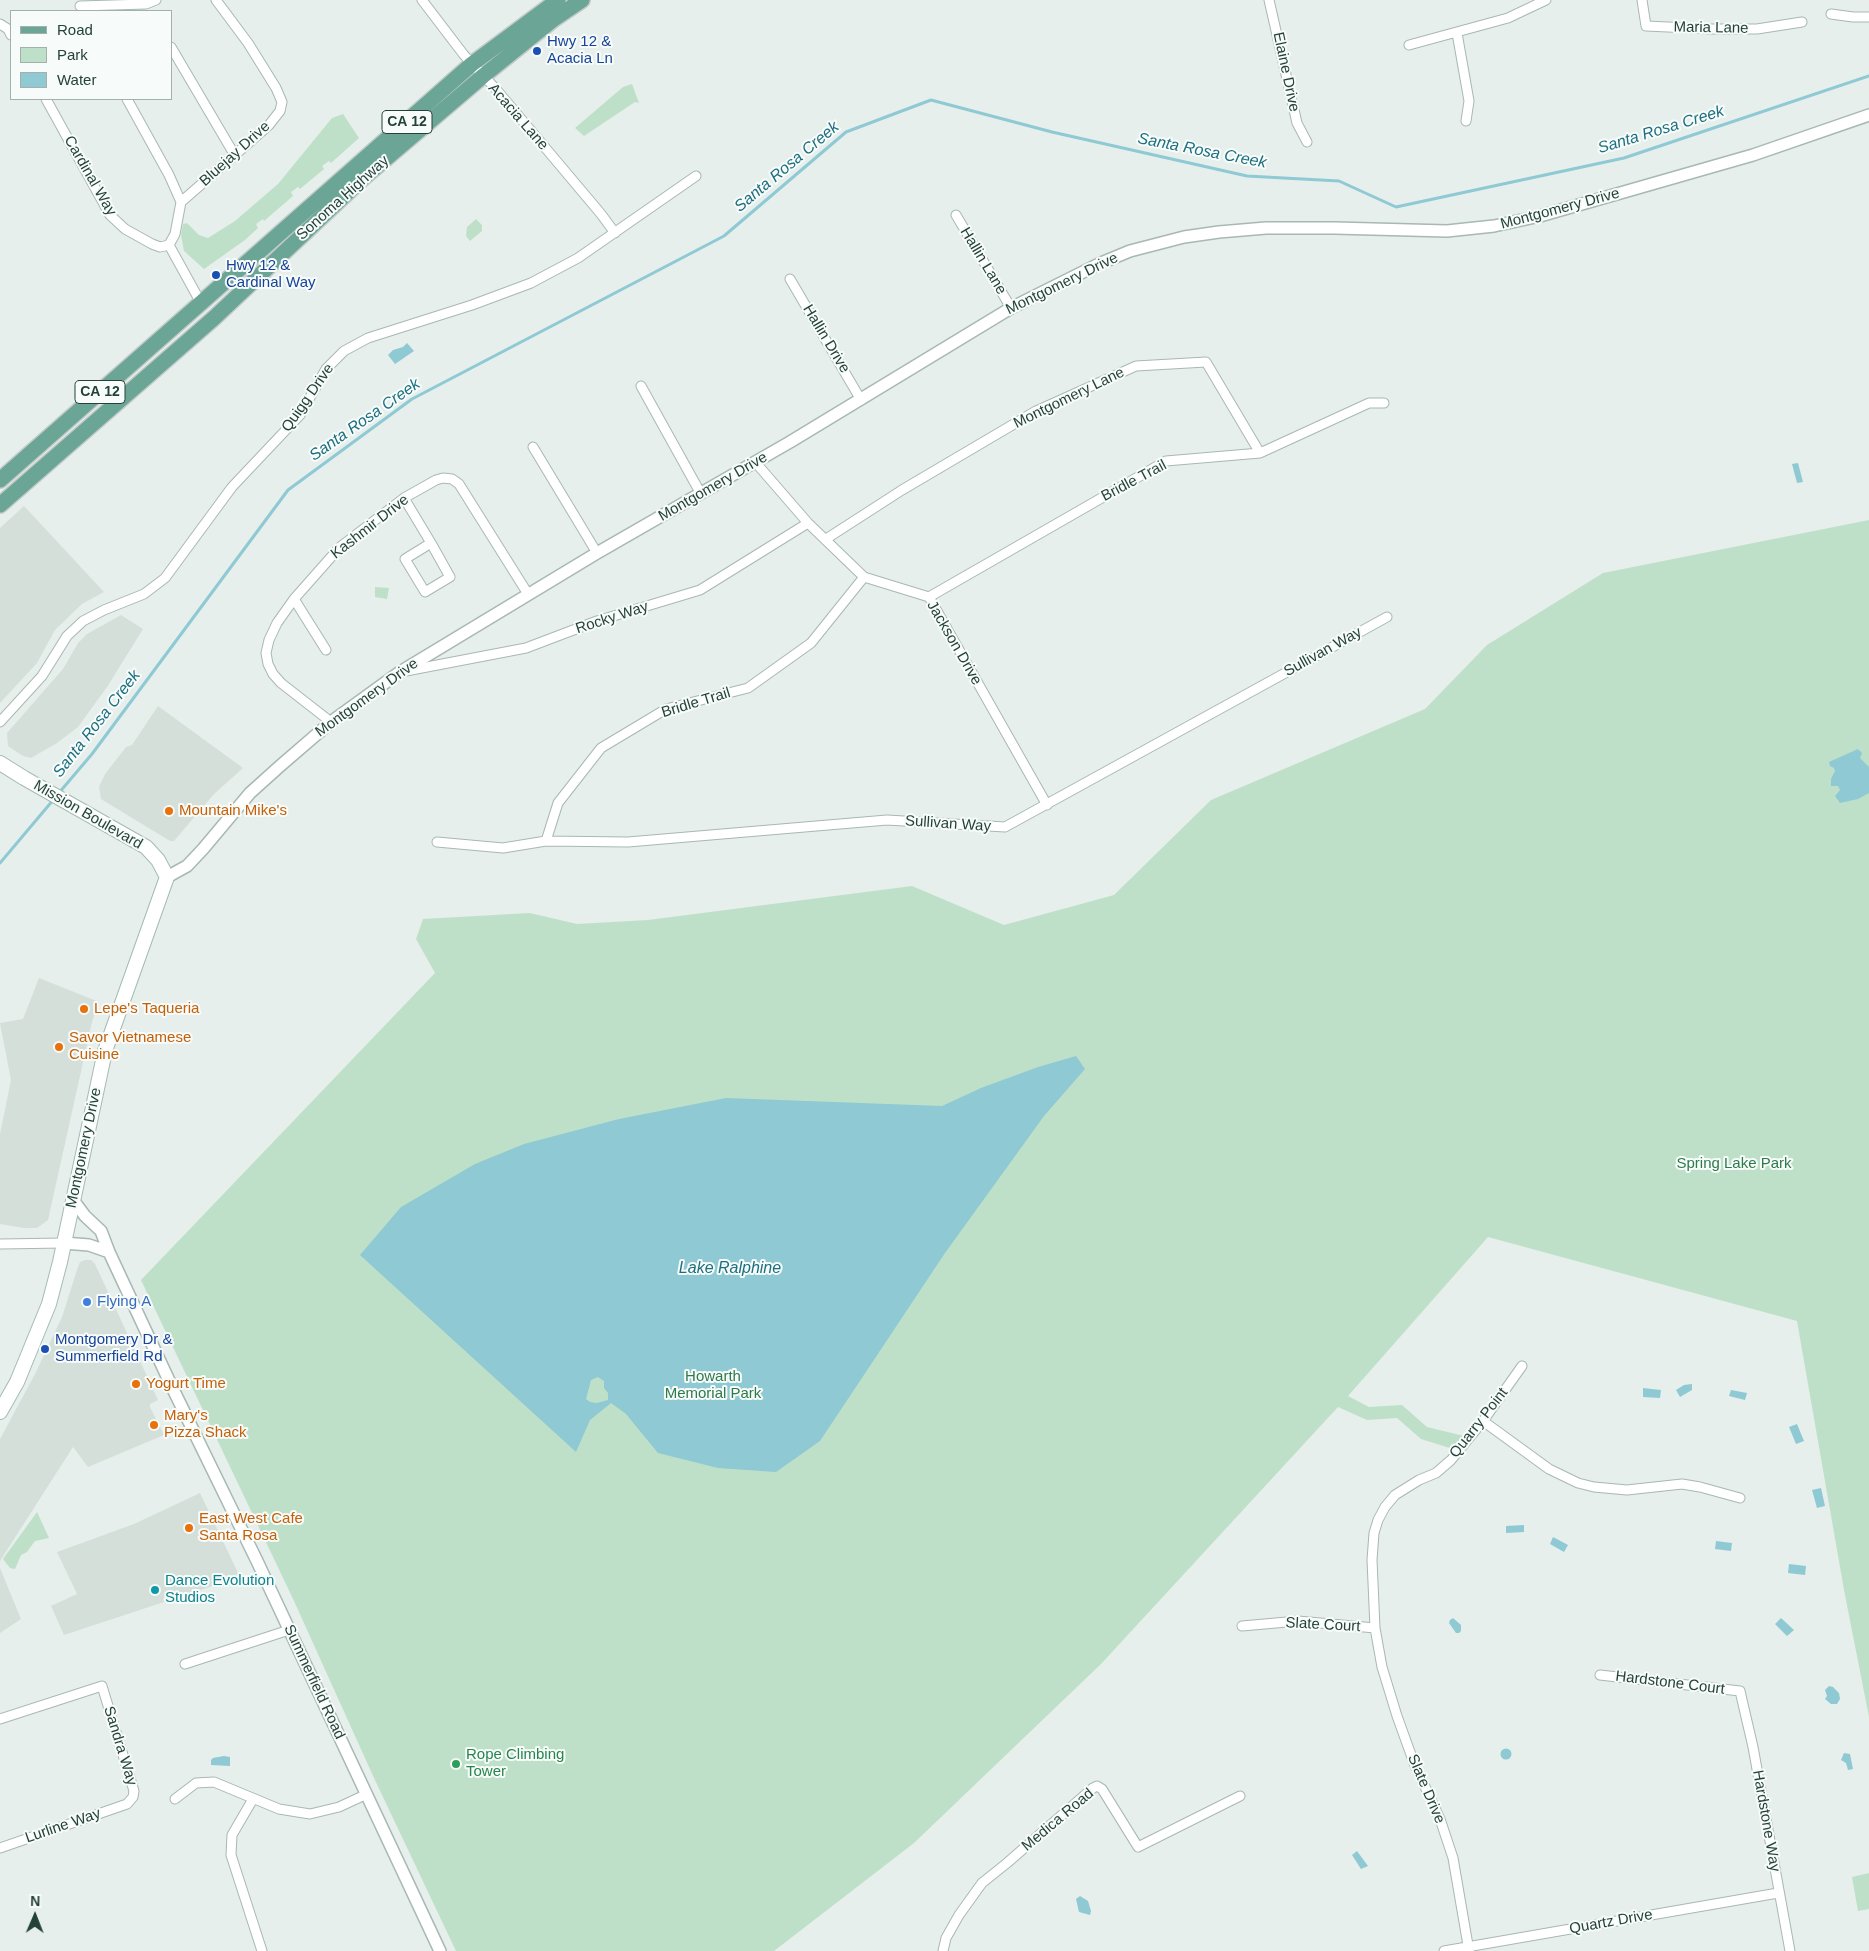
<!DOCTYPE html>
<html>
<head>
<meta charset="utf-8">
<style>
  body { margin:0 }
  #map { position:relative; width:1869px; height:1951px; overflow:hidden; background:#e6efeb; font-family:Arial,sans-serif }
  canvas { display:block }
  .legend { position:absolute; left:10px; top:10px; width:162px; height:90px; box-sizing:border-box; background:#f7fbf9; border:1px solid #a3b1ad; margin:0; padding:6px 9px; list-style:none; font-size:15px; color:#24423a }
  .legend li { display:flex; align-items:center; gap:10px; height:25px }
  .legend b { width:25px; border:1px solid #a3b1ad }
  .north { position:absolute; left:10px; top:1891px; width:50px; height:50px; -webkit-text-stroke:4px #f7fbf9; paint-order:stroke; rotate:1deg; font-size:14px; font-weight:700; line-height:20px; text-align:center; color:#24423a }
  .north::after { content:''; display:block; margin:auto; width:18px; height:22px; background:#24423a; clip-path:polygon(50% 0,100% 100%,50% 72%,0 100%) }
</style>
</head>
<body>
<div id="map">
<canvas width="1869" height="1951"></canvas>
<ul class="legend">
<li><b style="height:6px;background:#6aa596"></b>Road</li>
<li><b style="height:14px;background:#bfe0c8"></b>Park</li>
<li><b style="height:14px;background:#8ec9d4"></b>Water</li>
</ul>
<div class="north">N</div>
</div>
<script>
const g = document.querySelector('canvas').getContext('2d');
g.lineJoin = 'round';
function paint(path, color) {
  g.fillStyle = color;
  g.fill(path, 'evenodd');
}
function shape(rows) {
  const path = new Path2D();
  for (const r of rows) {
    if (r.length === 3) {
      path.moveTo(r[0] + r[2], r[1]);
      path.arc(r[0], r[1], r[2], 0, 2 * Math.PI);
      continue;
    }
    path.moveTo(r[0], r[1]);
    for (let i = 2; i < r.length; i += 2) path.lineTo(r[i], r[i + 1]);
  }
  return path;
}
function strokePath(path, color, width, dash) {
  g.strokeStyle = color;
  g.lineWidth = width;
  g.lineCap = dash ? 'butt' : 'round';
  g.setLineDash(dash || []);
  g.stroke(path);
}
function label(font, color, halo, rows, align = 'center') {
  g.font = font + ' Arial,sans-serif';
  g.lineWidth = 4;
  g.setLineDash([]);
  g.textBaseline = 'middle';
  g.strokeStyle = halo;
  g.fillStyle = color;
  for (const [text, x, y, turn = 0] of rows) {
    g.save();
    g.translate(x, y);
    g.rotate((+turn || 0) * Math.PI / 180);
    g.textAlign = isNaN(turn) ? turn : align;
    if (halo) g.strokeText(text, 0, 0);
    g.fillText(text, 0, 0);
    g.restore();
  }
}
paint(shape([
  [24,506,104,592,82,604,55,630,37,663,0,703,0,528],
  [121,615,143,629,107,687,78,727,57,743,31,758,23,756,8,746,7,733,63,669,78,643,87,634],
  [158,706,243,768,214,794,174,841,170,841,101,799,99,787,105,774,126,747,132,745],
  [39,978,99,1002,92,1022,48,1220,37,1228,24,1228,0,1224,0,1134,11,1080,0,1023,23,1019],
  [85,1260,91,1260,95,1264,158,1400,150,1404,150,1407,164,1435,88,1467,73,1447,0,1561,0,1439,35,1374,62,1317,77,1270,80,1262],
  [200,1493,240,1577,64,1635,51,1606,77,1594,57,1552,134,1524],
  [0,1568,21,1619,0,1633]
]), '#d4dfda');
paint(shape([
  [632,84,639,103,635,102,584,136,575,128,623,87],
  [343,114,359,138,331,163,329,161,322,166,324,169,300,189,298,187,291,192,293,196,264,221,263,219,256,224,258,228,245,240,204,269,184,251,181,235,183,224,187,223,199,235,208,238,235,221,278,184,332,118],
  [476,219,482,225,482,231,470,241,466,236,467,227],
  [1869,520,1869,1717,1844,1590,1797,1321,1488,1237,1348,1396,1369,1407,1402,1405,1427,1427,1464,1436,1453,1449,1421,1439,1397,1418,1367,1420,1338,1407,1101,1664,914,1843,774,1951,456,1951,374,1778,294,1601,141,1280,435,973,416,939,423,919,530,913,577,924,648,920,912,886,1004,925,1114,895,1211,800,1425,709,1487,645,1603,573],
  [375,587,389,588,387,599,375,597],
  [37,1512,49,1538,35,1541,27,1552,21,1555,15,1569,10,1568,3,1559],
  [1869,1873,1869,1909,1858,1911,1852,1877]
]), '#bfe0c8');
paint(shape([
  [407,343,414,351,395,364,388,355,393,350,403,347],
  [1798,463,1803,482,1797,483,1792,464],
  [1858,749,1862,753,1860,758,1869,767,1869,793,1858,799,1840,803,1835,796,1840,790,1838,786,1831,786,1831,779,1835,771,1834,768,1830,766,1829,762],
  [1076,1056,1085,1069,1044,1116,945,1253,820,1441,776,1472,718,1468,658,1453,626,1414,611,1403,590,1420,576,1452,360,1255,401,1207,475,1164,524,1144,619,1119,726,1098,942,1106,981,1088,1038,1067],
  [598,1377,604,1381,604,1388,608,1393,608,1400,597,1403,590,1402,586,1399,591,1380],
  [1692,1384,1692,1390,1680,1397,1676,1390,1684,1385],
  [1643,1388,1661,1390,1660,1398,1643,1397],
  [1731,1390,1747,1393,1745,1400,1729,1396],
  [1797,1424,1804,1441,1796,1444,1789,1427],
  [1821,1488,1825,1506,1817,1508,1812,1490],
  [1524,1525,1524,1532,1506,1533,1506,1526],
  [1553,1537,1568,1545,1564,1552,1550,1544],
  [1716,1541,1732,1543,1731,1551,1715,1549],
  [1789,1564,1806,1566,1805,1575,1788,1573],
  [1453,1618,1461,1625,1461,1631,1459,1633,1456,1633,1449,1623,1450,1620],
  [1781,1618,1794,1630,1787,1636,1775,1624],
  [1829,1686,1833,1687,1839,1693,1840,1699,1837,1704,1831,1704,1825,1699,1827,1696,1825,1690],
  [1506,1754,5.5],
  [1844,1753,1850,1754,1853,1769,1848,1770,1846,1763,1841,1760],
  [224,1756,230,1757,230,1766,211,1765,211,1760,213,1758],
  [1357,1851,1368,1866,1361,1869,1352,1855],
  [1080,1896,1088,1901,1091,1911,1090,1915,1079,1912,1076,1899]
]), '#8ec9d4');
strokePath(shape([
  [58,794,92,754,288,490,412,399,724,236,846,132,931,100,1052,132,1247,176,1339,181,1396,207,1624,158,1869,76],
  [0,863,54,799]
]), '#8ec9d4', 3);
const minor = shape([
  [422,0,464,55,495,88,601,214,615,233],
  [1269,0,1297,123,1307,142],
  [1642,0,1646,26,1712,29,1757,29,1802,22],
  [80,6,146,4,156,0],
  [1831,14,1853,17,1869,17],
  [0,24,8,29,11,35],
  [1457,33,1469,101,1466,121],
  [1409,45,1508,18,1546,0],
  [171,47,234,154],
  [46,99,110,215,125,229,152,244,160,247,169,245,201,303],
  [127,99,169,175,181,202,175,234,169,245],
  [181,202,269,125,280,111,282,102,276,88,248,43,216,0],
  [956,215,1011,308],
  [790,279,861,400],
  [641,386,701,494],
  [533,447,597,553],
  [756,463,808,523,864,577,929,597,1047,805],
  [404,498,431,543,450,577,425,592,405,559,431,543],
  [826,539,902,490,1036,411,1136,366,1206,362,1260,453],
  [929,597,1166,461,1260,453,1369,403,1384,403],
  [294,599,326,650],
  [406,671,526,648,597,621,700,590,808,523],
  [0,722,42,676,67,636,83,621,104,610,144,594,165,578,232,487,300,415,326,369,344,351,368,338,472,305,531,283,578,258,696,176],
  [331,722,281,683,273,674,268,664,266,653,269,640,277,623,294,599,340,547,404,498,436,480,443,478,452,479,459,484,528,594],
  [546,841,558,803,601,748,666,709,748,688,811,643,864,577],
  [437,842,503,848,546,841,628,842,887,820,1005,827,1387,617],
  [0,1244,64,1243],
  [1483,1421,1549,1469,1578,1483,1594,1487,1627,1490,1682,1484,1700,1487,1740,1498],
  [1242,1626,1298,1621,1375,1628],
  [185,1664,289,1630],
  [1600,1675,1740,1691,1753,1747,1790,1951],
  [0,1719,102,1686,134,1791,133,1797,127,1804,0,1848],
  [175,1799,196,1783,214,1782,279,1809,310,1814,339,1807,367,1794],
  [253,1799,232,1835,231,1855,262,1951],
  [943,1951,946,1938,959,1915,982,1883,1007,1863,1093,1788,1097,1786,1102,1789,1138,1847,1240,1796],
  [1444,1951,1778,1893],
  [1469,1951,1453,1858,1440,1819,1414,1763,1397,1716,1382,1667,1375,1628,1372,1560,1374,1533,1378,1520,1385,1507,1395,1495,1419,1480,1436,1473,1451,1460,1483,1421,1522,1366]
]);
const tertiary = shape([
  [167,877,187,866,203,849,250,793,280,766,331,722,400,672,597,553,790,442,1011,308,1101,263,1130,251,1184,237,1219,232,1266,228,1335,228,1447,231,1494,226,1540,216,1753,155,1869,115],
  [73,1200,85,1216,101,1231,109,1252,172,1387,257,1561,440,1951],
  [64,1243,89,1245,109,1252]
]);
const secondary = shape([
  [0,763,24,778,146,847,158,860,167,877,105,1051,60,1262,49,1304,17,1382,0,1412]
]);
const primary = shape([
  [0,480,472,64,558,0],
  [0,505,214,318,362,179,483,76,554,19,582,0]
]);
strokePath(minor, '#a8b8b2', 11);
strokePath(tertiary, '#a8b8b2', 14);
strokePath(secondary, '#a4bbb3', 16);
strokePath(primary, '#c2cac8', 18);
strokePath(minor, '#fff', 9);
strokePath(tertiary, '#fff', 11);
strokePath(secondary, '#fff', 14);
strokePath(primary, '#6aa596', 15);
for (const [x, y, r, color] of [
  [537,51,5,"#1a4fb4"],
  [216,275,5,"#1a4fb4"],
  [169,811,5,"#e8710a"],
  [84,1009,5,"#e8710a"],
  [59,1047,5,"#e8710a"],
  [87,1302,5,"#3f7fe0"],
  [45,1349,5,"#1a4fb4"],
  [136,1384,5,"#e8710a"],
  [154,1425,5,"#e8710a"],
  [189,1528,5,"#e8710a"],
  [155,1590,5,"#0f9aa8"],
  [456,1764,5,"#2e9e5b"]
]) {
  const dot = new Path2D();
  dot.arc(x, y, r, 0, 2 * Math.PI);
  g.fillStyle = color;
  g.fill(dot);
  strokePath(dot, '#f7fbf9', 2);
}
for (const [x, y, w] of [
  [407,122,50],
  [100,392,50]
]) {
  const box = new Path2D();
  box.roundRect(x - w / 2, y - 11.5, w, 23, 4);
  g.fillStyle = '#f7fbf9';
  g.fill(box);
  strokePath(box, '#24423a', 1);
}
label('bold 14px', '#24423a', null, [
  ["CA 12",407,122],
  ["CA 12",100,392]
]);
label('15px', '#24423a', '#f7fbf9', [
  ["Maria Lane",1711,28,1],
  ["Elaine Drive",1286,72,78],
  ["Acacia Lane",518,117,49],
  ["Bluejay Drive",235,154,-42],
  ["Cardinal Way",90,176,60],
  ["Sonoma Highway",343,198,-42],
  ["Montgomery Drive",1560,209,-15],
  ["Hallin Lane",983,261,59],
  ["Montgomery Drive",1062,284,-26],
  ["Hallin Drive",826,339,59],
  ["Quigg Drive",308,398,-55],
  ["Montgomery Lane",1069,398,-26],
  ["Bridle Trail",1134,481,-28],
  ["Montgomery Drive",713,487,-30],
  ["Kashmir Drive",370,527,-38],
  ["Rocky Way",612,618,-18],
  ["Jackson Drive",954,643,60],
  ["Sullivan Way",1323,652,-29],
  ["Montgomery Drive",367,698,-36],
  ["Bridle Trail",696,703,-17],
  ["Mission Boulevard",88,815,30],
  ["Sullivan Way",948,824,4],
  ["Montgomery Drive",84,1148,-78],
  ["Quarry Point",1479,1423,-52],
  ["Slate Court",1323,1625,3],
  ["Summerfield Road",314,1682,65],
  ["Hardstone Court",1670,1683,7],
  ["Sandra Way",120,1746,73],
  ["Slate Drive",1426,1789,67],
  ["Medica Road",1058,1820,-40],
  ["Hardstone Way",1766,1821,80],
  ["Lurline Way",63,1826,-19],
  ["Quartz Drive",1611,1922,-10]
]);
label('15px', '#164399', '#f7fbf9', [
  ["Hwy 12 &",547,42],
  ["Acacia Ln",547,59],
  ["Hwy 12 &",226,266],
  ["Cardinal Way",226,283],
  ["Montgomery Dr &",55,1340],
  ["Summerfield Rd",55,1357]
], 'left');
label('15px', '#c56008', '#f7fbf9', [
  ["Mountain Mike's",179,811],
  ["Lepe's Taqueria",94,1009],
  ["Savor Vietnamese",69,1038],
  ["Cuisine",69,1055],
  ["Yogurt Time",146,1384],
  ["Mary's",164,1416],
  ["Pizza Shack",164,1433],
  ["East West Cafe",199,1519],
  ["Santa Rosa",199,1536]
], 'left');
label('15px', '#2d7a4b', '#f7fbf9', [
  ["Spring Lake Park",1734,1164],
  ["Howarth",713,1377],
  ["Memorial Park",713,1394]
]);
label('15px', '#366cbe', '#f7fbf9', [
  ["Flying A",97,1302]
], 'left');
label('15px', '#0d838f', '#f7fbf9', [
  ["Dance Evolution",165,1581],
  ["Studios",165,1598]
], 'left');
label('15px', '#27864d', '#f7fbf9', [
  ["Rope Climbing",466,1755],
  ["Tower",466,1772]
], 'left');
label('italic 16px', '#1c6f80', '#f7fbf9', [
  ["Santa Rosa Creek",1661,130,-17],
  ["Santa Rosa Creek",1202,151,11],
  ["Santa Rosa Creek",787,167,-40],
  ["Santa Rosa Creek",365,420,-35],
  ["Santa Rosa Creek",97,724,-52],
  ["Lake Ralphine",730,1269]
]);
</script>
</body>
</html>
